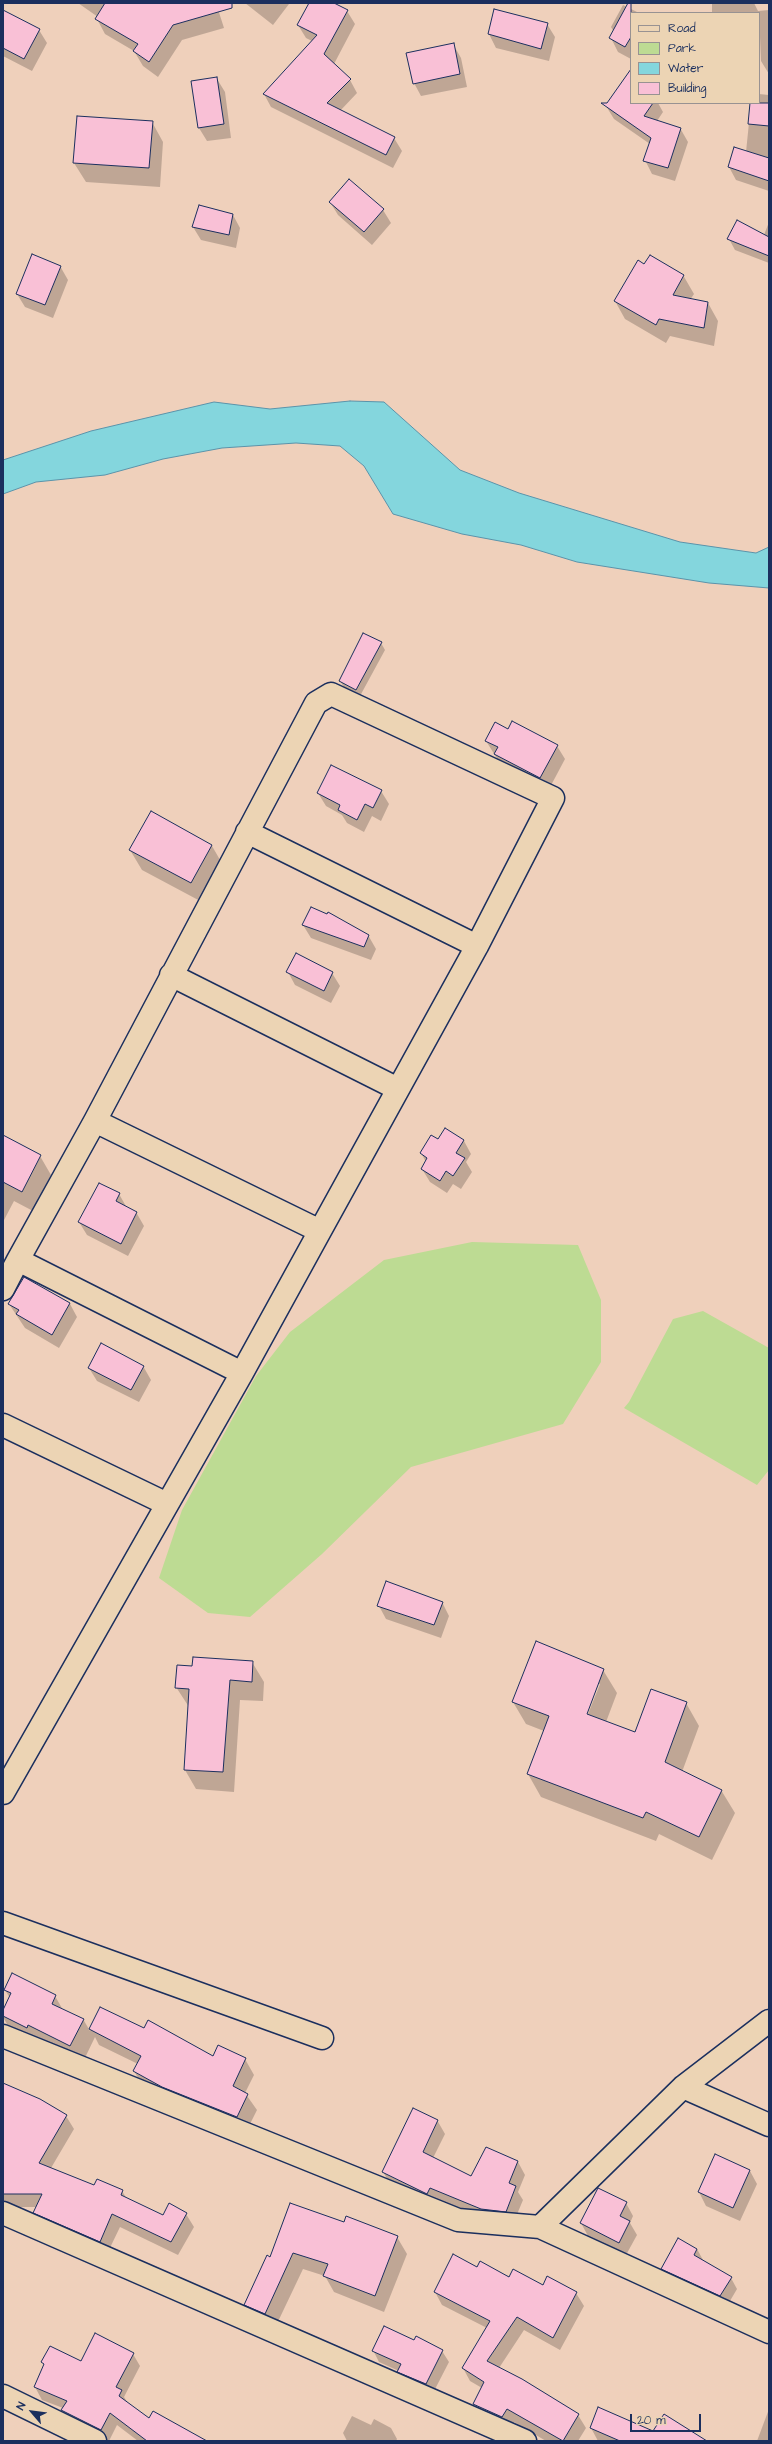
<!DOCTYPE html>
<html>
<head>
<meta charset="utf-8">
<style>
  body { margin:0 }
  #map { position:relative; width:772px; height:2444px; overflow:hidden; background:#efd0bb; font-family:"Architects Daughter",sans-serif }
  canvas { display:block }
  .frame { position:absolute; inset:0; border:4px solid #1b2f5e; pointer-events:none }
  .legend { position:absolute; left:630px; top:12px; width:130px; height:92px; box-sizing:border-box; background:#ecd4b4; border:1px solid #989292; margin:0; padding:5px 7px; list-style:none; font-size:12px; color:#1b2f5e }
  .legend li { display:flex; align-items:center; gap:8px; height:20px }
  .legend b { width:20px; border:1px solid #989292 }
  .north { position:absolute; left:12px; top:2392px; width:40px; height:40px; -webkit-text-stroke:3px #ecd4b4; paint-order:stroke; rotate:298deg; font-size:11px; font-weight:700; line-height:16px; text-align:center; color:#1b2f5e }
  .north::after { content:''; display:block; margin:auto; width:14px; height:18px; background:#1b2f5e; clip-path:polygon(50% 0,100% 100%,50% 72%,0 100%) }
  .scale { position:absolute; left:630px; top:2414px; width:71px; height:18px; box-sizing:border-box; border:2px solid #1b2f5e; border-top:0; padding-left:5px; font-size:12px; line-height:14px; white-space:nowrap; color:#1b2f5e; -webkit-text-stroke:3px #ecd4b4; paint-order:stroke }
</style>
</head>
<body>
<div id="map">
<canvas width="772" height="2444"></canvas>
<div class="frame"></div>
<ul class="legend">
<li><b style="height:5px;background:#ecd4b4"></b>Road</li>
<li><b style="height:11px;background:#bddb93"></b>Park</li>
<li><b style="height:11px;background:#84d6dd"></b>Water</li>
<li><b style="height:11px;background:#f9c0d6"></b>Building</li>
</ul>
<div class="north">N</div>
<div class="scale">20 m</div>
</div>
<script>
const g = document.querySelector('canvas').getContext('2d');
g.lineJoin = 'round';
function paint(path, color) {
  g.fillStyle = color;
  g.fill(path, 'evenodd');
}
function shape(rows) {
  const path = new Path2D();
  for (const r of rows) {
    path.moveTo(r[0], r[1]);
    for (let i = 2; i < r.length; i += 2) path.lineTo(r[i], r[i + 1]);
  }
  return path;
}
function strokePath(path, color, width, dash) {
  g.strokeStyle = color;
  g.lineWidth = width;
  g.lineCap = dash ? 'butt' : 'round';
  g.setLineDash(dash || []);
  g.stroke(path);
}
paint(shape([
  [472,1242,578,1245,601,1300,601,1362,563,1424,411,1467,322,1554,250,1617,208,1613,159,1578,182,1510,256,1376,290,1332,384,1260],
  [703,1311,769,1348,769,1470,757,1485,624,1408,629,1402,673,1319]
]), '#bddb93');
const water = shape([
  [350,401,384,402,460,470,519,493,680,542,756,553,769,547,769,588,709,583,577,562,521,545,462,534,393,514,364,466,340,446,296,443,222,448,163,459,105,475,36,482,3,494,3,460,91,431,214,402,270,409,350,401]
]);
paint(water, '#84d6dd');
strokePath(water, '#5a93aa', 1);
paint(shape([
  [78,3,216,3,224,28,182,40,158,77,143,66,134,51,105,34,97,19,98,17],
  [245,3,289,3,289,4,273,25],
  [310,3,332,3,347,11,355,24,334,64,350,80,357,93,340,111,394,138,402,151,393,168,271,107,264,94,312,41,306,38,298,25],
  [712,3,754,3,758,11,769,10,769,74,761,61,759,13,712,13],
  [623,5,639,13,631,13,631,59,618,52,611,38,614,32,611,27],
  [3,11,39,30,47,43,32,71,3,56],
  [495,11,547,24,555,37,549,61,496,48,489,34],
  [453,44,461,58,467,87,421,96,414,83],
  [217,79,225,92,231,138,207,141,199,128],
  [631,81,631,103,658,103,663,112,657,121,680,128,688,142,675,181,652,174,645,160,650,144,614,119,606,106],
  [759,94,769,95,769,191,736,180,729,167,746,152,751,103,759,103],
  [152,122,163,142,160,187,86,182,74,163],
  [349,180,383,210,391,223,372,245,338,215,330,202],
  [200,206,233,215,240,228,236,248,201,240,193,227],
  [769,222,769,263,735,250,729,239,764,235],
  [60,266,68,280,53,318,25,307,17,294],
  [644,266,683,275,694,294,690,300,708,303,718,321,714,346,670,336,666,343,625,319,615,301],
  [381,643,385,650,360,696,344,687,340,681],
  [508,730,557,746,565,759,548,791,503,768,486,741],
  [381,791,389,804,381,821,372,816,364,832,347,823,342,815,326,806,318,793],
  [151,813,212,846,223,865,202,902,142,870,130,850],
  [303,925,368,935,376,949,371,960,311,938],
  [288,972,332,973,340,986,331,1003,295,985],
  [446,1129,464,1141,471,1154,466,1162,472,1172,461,1189,453,1184,447,1193,430,1182,422,1169,426,1162,421,1153,438,1141],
  [3,1137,40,1156,51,1175,33,1211,14,1201,3,1222],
  [119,1194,127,1208,136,1212,144,1226,128,1256,87,1235,79,1222],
  [29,1281,70,1304,77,1317,59,1348,25,1328,9,1304],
  [143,1366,151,1380,139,1402,97,1381,89,1368],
  [442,1602,449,1616,441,1638,386,1619,379,1606],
  [252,1662,264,1682,263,1701,240,1700,234,1792,196,1789,185,1770,189,1707,176,1687,193,1667],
  [603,1670,617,1693,606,1722,635,1733,686,1703,699,1726,682,1772,721,1790,735,1813,712,1860,659,1834,656,1841,541,1797,528,1774,544,1731,526,1724,513,1702],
  [598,1684,600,1684,586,1719,585,1719],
  [5,1990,55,1996,63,2010,83,2019,90,2031,101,2008,144,2030,214,2057,245,2059,254,2075,245,2093,257,2110,246,2132,143,2086,134,2071,138,2064,99,2045,95,2037,82,2064,13,2035,3,2017,10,1998],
  [3,2084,66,2116,74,2129,51,2168,94,2186,122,2191,127,2199,164,2216,186,2214,194,2227,178,2255,120,2227,107,2254,42,2226,35,2213,37,2207,3,2207],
  [437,2120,445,2134,433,2158,472,2178,487,2149,518,2162,525,2175,518,2192,523,2200,513,2224,489,2222,391,2185,383,2172],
  [750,2171,757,2184,740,2221,706,2206,699,2192],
  [626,2203,633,2216,630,2223,637,2235,626,2255,588,2236,581,2223],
  [345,2223,397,2237,407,2254,384,2312,334,2292,325,2276,303,2269,274,2330,255,2321,245,2305,271,2258],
  [697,2249,703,2260,731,2278,737,2289,727,2306,669,2280,663,2269],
  [477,2268,576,2293,584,2306,560,2350,524,2330,499,2368,578,2415,586,2428,578,2441,546,2441,514,2422,510,2430,481,2418,474,2404,482,2388,470,2381,463,2368,487,2328,442,2305,435,2292],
  [414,2342,442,2351,449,2362,432,2395,405,2383,399,2371,379,2362,373,2350],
  [133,2354,140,2366,124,2397,128,2403,149,2420,206,2441,138,2441,117,2425,109,2441,106,2441,69,2423,62,2410,63,2408,42,2400,35,2387,44,2365,43,2362,81,2363],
  [769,2409,769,2441,757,2441],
  [352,2416,371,2425,374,2419,391,2428,397,2439,396,2441,347,2441,343,2433],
  [591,2428,654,2432,695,2441,598,2441]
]), '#0003');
const building = shape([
  [105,3,232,3,232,8,173,25,149,62,133,51,138,44,95,19,105,3],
  [309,3,334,3,348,10,324,54,351,79,327,103,395,137,386,155,263,94,317,35,297,25,309,3],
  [628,3,631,3,631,37,625,47,609,38,628,3],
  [494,9,548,23,541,49,488,34,494,9],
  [3,10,40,29,24,59,3,48,3,10],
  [454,43,460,74,413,84,406,53,454,43],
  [631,69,631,103,653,103,644,116,681,128,668,168,643,161,651,138,601,103,607,103,631,69],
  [217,77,224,124,198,128,191,81,217,77],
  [750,103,769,103,769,126,748,124,750,103],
  [77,116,153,121,149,168,73,163,77,116],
  [734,147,769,158,769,181,728,167,734,147],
  [349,179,384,209,364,232,329,202,349,179],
  [199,205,233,214,229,235,192,227,199,205],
  [737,220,769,237,769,256,727,239,737,220],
  [32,254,61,266,45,305,16,294,32,254],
  [650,255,684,275,673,295,708,302,704,328,659,319,656,325,614,301,638,260,644,264,650,255],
  [363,633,382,642,356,690,339,681,363,633],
  [512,721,558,745,540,778,494,754,498,747,485,741,495,722,508,729,512,721],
  [331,765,382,790,373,808,365,804,357,820,338,810,340,805,317,793,331,765],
  [151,811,212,845,191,883,129,850,151,811],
  [311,907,327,914,328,912,369,935,364,947,302,925,311,907],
  [296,953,333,972,324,991,286,972,296,953],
  [445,1128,464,1140,456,1153,465,1158,453,1176,446,1171,440,1181,421,1169,427,1158,420,1153,431,1135,438,1139,445,1128],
  [3,1135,41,1155,22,1192,3,1182,3,1135],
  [99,1183,120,1193,116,1201,137,1212,121,1244,78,1222,99,1183],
  [24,1277,70,1303,52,1335,16,1314,19,1310,8,1304,24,1277],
  [101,1343,144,1366,131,1390,88,1368,101,1343],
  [386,1581,443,1602,434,1625,377,1606,386,1581],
  [536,1641,604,1669,587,1714,635,1732,651,1689,687,1702,665,1762,722,1790,699,1837,646,1812,643,1818,527,1774,549,1716,512,1702,536,1641],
  [193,1657,253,1661,252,1682,230,1680,223,1772,184,1770,189,1689,175,1688,177,1665,192,1666,193,1657],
  [12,1973,56,1995,52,2004,84,2019,70,2046,28,2025,27,2028,3,2016,3,2010,11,1993,4,1990,12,1973],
  [100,2007,144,2028,148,2020,213,2056,218,2045,246,2058,233,2086,248,2094,237,2117,162,2087,133,2071,141,2056,89,2029,100,2007],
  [3,2083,40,2099,67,2115,39,2163,94,2185,97,2179,123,2190,121,2195,163,2215,169,2203,187,2213,171,2242,112,2214,100,2242,33,2213,42,2194,3,2194,3,2083],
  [413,2108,438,2120,423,2152,471,2176,486,2147,518,2161,509,2183,516,2186,506,2212,481,2209,430,2188,427,2194,382,2172,413,2108],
  [715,2154,750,2170,733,2208,698,2192,715,2154],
  [598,2188,627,2202,620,2216,630,2221,619,2243,580,2223,598,2188],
  [290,2203,344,2222,346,2216,398,2236,375,2296,323,2276,328,2264,293,2253,265,2314,244,2305,267,2255,270,2257,290,2203],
  [678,2238,697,2249,694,2255,732,2277,720,2296,661,2269,678,2238],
  [453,2254,477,2267,480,2261,509,2277,513,2269,543,2285,547,2276,577,2292,553,2338,517,2317,487,2361,522,2379,579,2414,563,2441,507,2409,502,2417,473,2404,484,2382,462,2368,490,2321,434,2292,453,2254],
  [384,2326,414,2340,416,2336,443,2350,426,2384,397,2372,401,2364,372,2351,384,2326],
  [95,2333,134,2353,116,2387,122,2390,119,2396,149,2418,153,2411,207,2441,147,2441,110,2413,101,2430,61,2410,67,2401,34,2387,44,2364,41,2362,50,2346,81,2361,95,2333],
  [598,2407,653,2431,664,2414,707,2441,620,2441,590,2428,598,2407]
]);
paint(building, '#f9c0d6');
strokePath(building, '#1b2f5e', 1);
const street = shape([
  [247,832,477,946],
  [171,975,398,1089],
  [95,1121,320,1231],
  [3,1289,18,1260],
  [3,1425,167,1504],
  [3,1793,242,1373,320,1231,477,946,553,798,331,694,316,703,95,1121,18,1260,242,1373],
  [3,1923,322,2038],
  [3,2036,458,2220,540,2227,683,2087,769,2021],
  [683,2087,769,2125],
  [3,2213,525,2441],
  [540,2227,769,2332],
  [3,2396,95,2441]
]);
strokePath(street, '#1b2f5e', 25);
strokePath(street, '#ecd4b4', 22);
</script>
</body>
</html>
